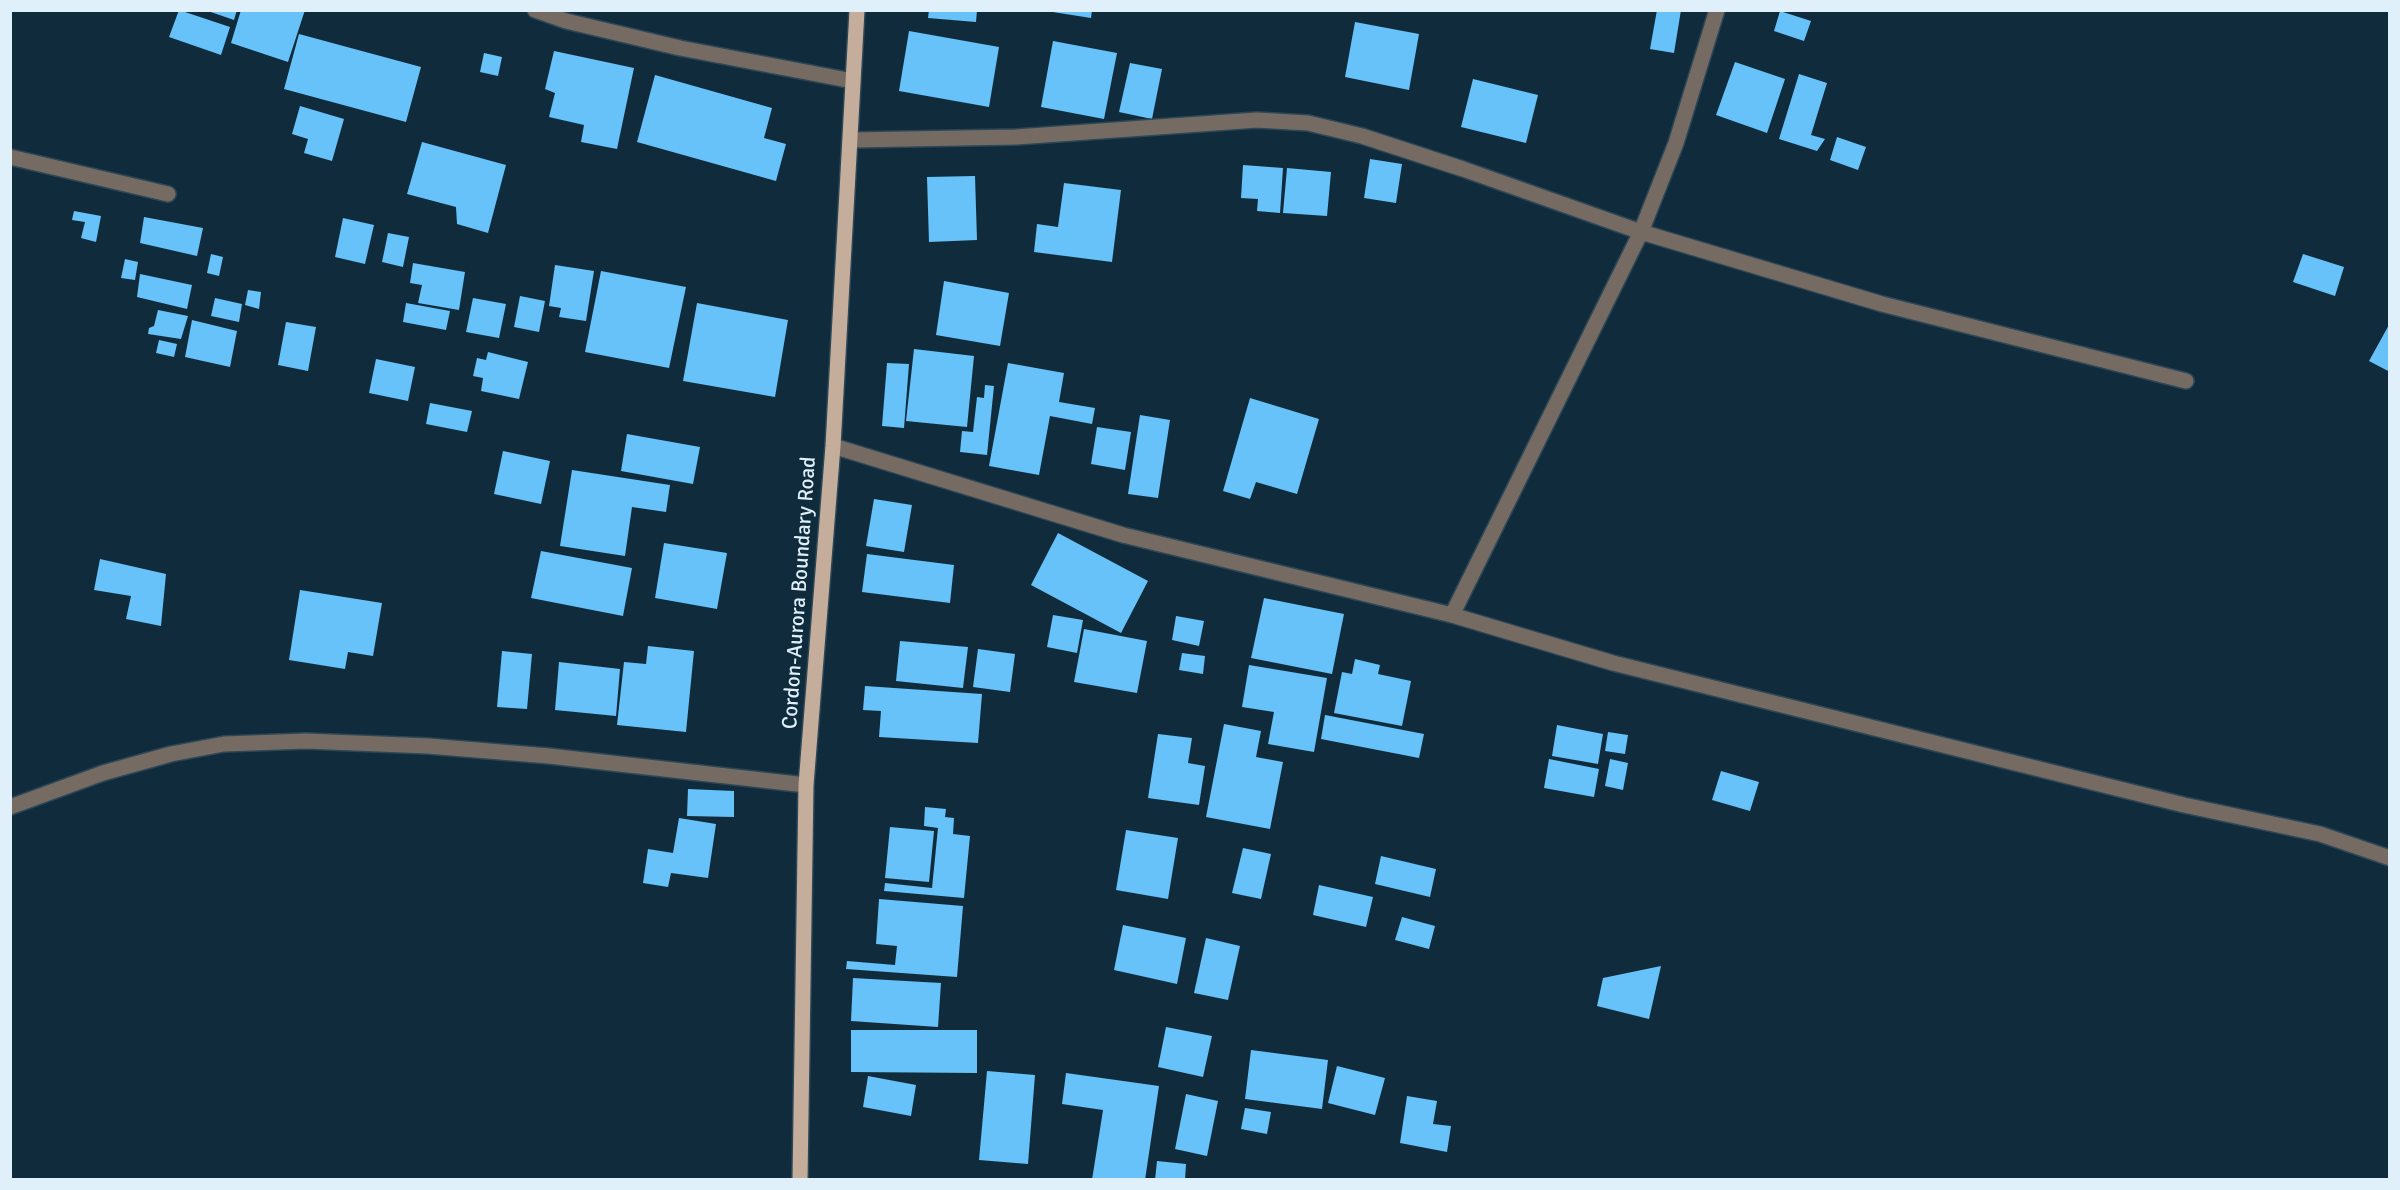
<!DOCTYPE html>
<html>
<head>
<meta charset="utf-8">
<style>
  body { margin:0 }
  #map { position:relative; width:2400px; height:1190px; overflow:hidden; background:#102c3c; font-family:Signika,sans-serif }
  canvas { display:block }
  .frame { position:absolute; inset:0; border:12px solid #e0f0fb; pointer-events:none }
</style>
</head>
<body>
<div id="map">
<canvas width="2400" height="1190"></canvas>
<div class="frame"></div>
</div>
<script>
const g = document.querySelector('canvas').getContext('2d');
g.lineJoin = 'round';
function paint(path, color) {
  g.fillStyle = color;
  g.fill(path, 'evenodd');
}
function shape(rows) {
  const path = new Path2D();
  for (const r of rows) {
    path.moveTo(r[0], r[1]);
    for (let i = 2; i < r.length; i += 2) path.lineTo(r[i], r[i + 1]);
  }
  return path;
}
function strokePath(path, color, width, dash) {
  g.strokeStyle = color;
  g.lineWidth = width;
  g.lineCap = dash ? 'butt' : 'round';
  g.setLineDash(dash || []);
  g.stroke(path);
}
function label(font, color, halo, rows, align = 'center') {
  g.font = font + ' Signika,sans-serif';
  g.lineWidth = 6;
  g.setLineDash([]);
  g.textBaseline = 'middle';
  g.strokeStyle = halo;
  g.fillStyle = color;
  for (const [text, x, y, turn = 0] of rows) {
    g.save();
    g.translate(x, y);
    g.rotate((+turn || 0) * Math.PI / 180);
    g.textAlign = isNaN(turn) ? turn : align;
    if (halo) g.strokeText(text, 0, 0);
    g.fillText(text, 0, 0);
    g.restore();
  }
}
paint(shape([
  [179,10,230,27,221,55,169,37],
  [205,10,237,10,234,20],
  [241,10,305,10,288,62,231,43],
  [929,10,977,10,976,22,928,18],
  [1040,10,1092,10,1091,18],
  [1657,10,1681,10,1674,53,1650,49],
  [1780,11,1811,21,1804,41,1774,31],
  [1355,22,1419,34,1409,90,1345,77],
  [909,31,999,47,989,107,899,91],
  [299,34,421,67,406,122,284,89],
  [1053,41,1117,53,1104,119,1041,107],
  [554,51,634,68,617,149,581,142,584,125,549,117,555,93,545,89],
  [484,53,502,57,498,76,480,72],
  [1735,62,1785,79,1767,133,1716,115],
  [1130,63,1162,69,1152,119,1119,112],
  [1799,74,1827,83,1811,135,1825,139,1817,151,1779,139],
  [655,75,772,108,764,138,786,144,776,181,637,142],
  [1473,79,1538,95,1526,143,1461,127],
  [300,106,344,119,332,161,304,153,308,139,292,134],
  [1837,137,1866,147,1858,170,1830,160],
  [422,142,506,165,488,233,457,224,456,207,407,194],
  [1370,159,1402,164,1396,203,1364,198],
  [1243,165,1283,168,1280,213,1257,211,1258,199,1241,198],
  [1287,168,1331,172,1327,216,1283,213],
  [975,176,977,240,929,242,927,177],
  [1064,183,1121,190,1112,262,1034,252,1037,224,1058,227],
  [74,211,101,216,96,242,81,238,85,222,72,220],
  [144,217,203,228,197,256,140,243],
  [343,218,374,225,365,264,335,257],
  [388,233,409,237,403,267,382,262],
  [211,254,223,257,219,276,207,273],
  [2303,254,2344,267,2335,296,2293,282],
  [125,259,138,262,135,280,121,278],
  [413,263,465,272,459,310,418,303,422,285,410,283],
  [555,265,594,271,586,321,559,317,561,308,549,306],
  [601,271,686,287,669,368,585,352],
  [140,274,192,285,187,309,137,297],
  [944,281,1009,293,1000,346,936,335],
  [248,290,261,292,259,309,245,305],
  [520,296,545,301,539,332,514,327],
  [215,298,242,304,239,322,211,316],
  [473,298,506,304,499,338,466,332],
  [406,303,450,311,446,330,403,322],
  [697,303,788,320,775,397,683,381],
  [158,310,188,316,181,339,148,334,149,328,154,326],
  [192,320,237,331,230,367,185,357],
  [286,322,316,327,308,371,278,365],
  [2390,323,2390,372,2369,361],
  [159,340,177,344,174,357,156,353],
  [914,349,974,356,967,427,906,421],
  [488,352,528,362,519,399,481,391,483,378,473,376,477,358,486,360],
  [376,359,415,367,408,401,369,393],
  [887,363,909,364,904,428,882,426],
  [1008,363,1064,373,1059,402,1095,408,1092,424,1050,416,1039,475,989,466],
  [985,385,994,386,987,455,960,452,962,431,973,432,977,397,984,398],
  [1250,398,1319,419,1297,494,1256,482,1250,499,1223,491],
  [430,403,472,411,467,432,426,424],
  [1140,415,1170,420,1158,498,1128,494],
  [1097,427,1131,432,1125,470,1091,464],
  [627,434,700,447,693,484,621,471],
  [503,451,550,461,541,504,494,494],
  [572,470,670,485,666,512,632,507,625,556,560,546],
  [874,499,912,505,904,552,866,546],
  [1058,533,1148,581,1121,633,1031,585],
  [664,543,727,553,717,609,655,598],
  [541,551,632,568,623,616,531,598],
  [867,554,954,565,950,603,862,592],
  [100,559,166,574,161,626,126,619,131,596,94,590],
  [300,590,382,603,373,656,348,652,345,669,289,660],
  [1264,598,1344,614,1332,674,1251,658],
  [1053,615,1083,620,1077,653,1047,647],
  [1176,616,1204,621,1199,646,1172,640],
  [1084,629,1147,641,1137,693,1074,682],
  [900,641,968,647,963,688,896,681],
  [648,646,694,651,686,732,617,725,624,662,646,664],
  [978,649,1015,654,1010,692,973,687],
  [502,651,532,654,527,709,497,707],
  [1182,653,1205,656,1203,674,1179,670],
  [1355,659,1380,665,1378,674,1411,681,1402,726,1334,713,1342,672,1352,674],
  [559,662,620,669,616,716,555,710],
  [1249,665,1327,678,1314,752,1268,744,1274,712,1242,707],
  [865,686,982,694,978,743,879,737,881,711,863,710],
  [1325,715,1424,734,1419,758,1321,739],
  [1224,724,1261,731,1256,757,1283,762,1270,829,1206,817],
  [1557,725,1603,734,1598,764,1552,756],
  [1608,732,1628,735,1625,754,1605,751],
  [1158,734,1192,738,1188,763,1205,766,1199,805,1148,798],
  [1549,759,1599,769,1594,797,1544,788],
  [1610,759,1628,763,1623,790,1605,786],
  [1721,771,1759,782,1750,811,1712,800],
  [688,789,734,791,734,817,687,816],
  [925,807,946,809,945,817,954,818,953,834,970,836,964,898,884,891,885,883,932,888,938,828,924,826],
  [679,818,716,824,708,878,671,873,668,887,643,883,648,849,673,853],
  [890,827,934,831,929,882,885,878],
  [1126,830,1178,838,1168,899,1116,890],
  [1243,848,1271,854,1261,899,1232,893],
  [1381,856,1436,869,1430,897,1375,884],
  [1319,885,1373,897,1366,927,1313,915],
  [879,899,963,906,957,977,846,969,847,961,895,965,897,946,876,944],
  [1402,917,1435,926,1429,949,1395,940],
  [1123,925,1186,938,1177,984,1114,970],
  [1206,938,1240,946,1228,1000,1194,993],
  [1661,966,1649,1019,1597,1006,1603,978],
  [853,978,941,983,938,1027,851,1021],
  [1166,1027,1212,1036,1203,1077,1158,1067],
  [851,1030,977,1030,977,1073,851,1072],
  [1251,1050,1328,1060,1322,1109,1245,1099],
  [1337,1066,1385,1078,1375,1115,1328,1103],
  [987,1071,1035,1075,1028,1164,979,1160],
  [1066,1073,1159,1086,1145,1180,1092,1180,1103,1110,1062,1104],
  [868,1076,916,1085,911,1116,863,1107],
  [1186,1094,1218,1101,1207,1156,1175,1149],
  [1407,1096,1437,1101,1433,1124,1451,1126,1447,1152,1400,1143],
  [1245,1108,1271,1112,1267,1134,1241,1129],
  [1157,1161,1186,1164,1185,1180,1155,1180]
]), '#66c2f9');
const minor = shape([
  [535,10,566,21,680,48,853,81],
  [852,140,1016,137,1257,120,1308,123,1362,136,1463,169,1641,232,1882,304,2186,381],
  [10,157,168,194],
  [833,446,1123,535,1452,615,1613,663,2184,805,2320,834,2390,858],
  [1452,615,1641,232,1676,143,1717,10],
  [10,807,103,773,171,754,224,744,306,741,428,746,549,756,806,785]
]);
const major = shape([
  [800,1180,806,785,833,446,857,10]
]);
strokePath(minor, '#2d4757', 18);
strokePath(major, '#2d4757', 18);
strokePath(minor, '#766b62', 15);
strokePath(major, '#c4ad9a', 15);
label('21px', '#e0f0fb', '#102c3c', [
  ["Cordon-Aurora Boundary Road",800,593,-86]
]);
</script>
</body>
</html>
